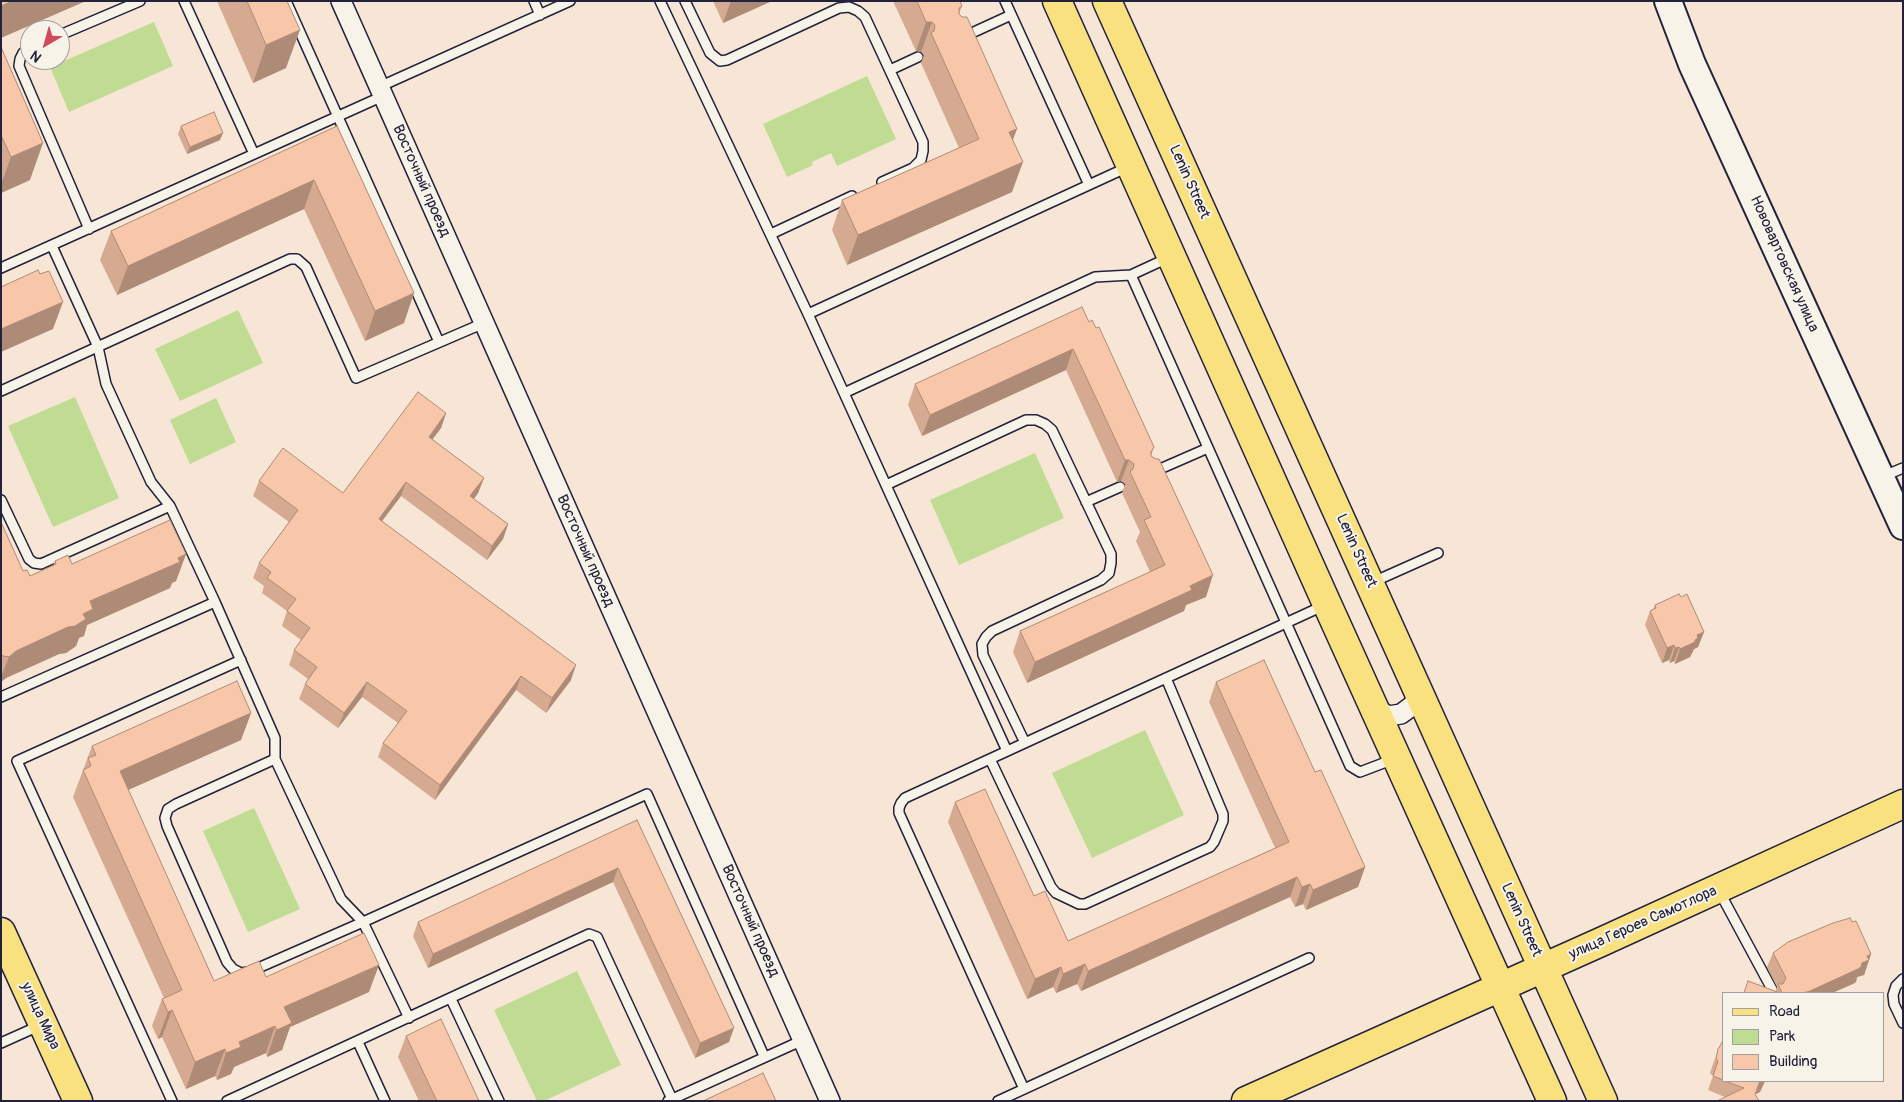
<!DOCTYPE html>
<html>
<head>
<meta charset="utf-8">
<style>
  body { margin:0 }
  #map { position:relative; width:1904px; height:1102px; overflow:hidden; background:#f7e6d5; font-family:Pangolin,sans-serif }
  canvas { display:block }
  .frame { position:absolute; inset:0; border:2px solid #22223b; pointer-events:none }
  .legend { position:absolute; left:1722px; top:992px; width:162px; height:90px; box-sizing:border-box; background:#f7f3e8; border:1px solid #a29fa3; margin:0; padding:6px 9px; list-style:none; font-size:15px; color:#22223b }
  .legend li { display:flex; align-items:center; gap:10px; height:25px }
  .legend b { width:25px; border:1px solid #a29fa3 }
  .north { position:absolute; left:20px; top:20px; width:50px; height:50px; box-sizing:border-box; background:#f7f3e8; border:1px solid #a29fa3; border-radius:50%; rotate:218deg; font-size:14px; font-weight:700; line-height:20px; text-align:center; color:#22223b }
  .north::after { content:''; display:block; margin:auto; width:18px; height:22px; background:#d1495b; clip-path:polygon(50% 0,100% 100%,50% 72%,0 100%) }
</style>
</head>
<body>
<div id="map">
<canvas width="1904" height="1102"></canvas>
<div class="frame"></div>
<ul class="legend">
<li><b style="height:6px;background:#fae180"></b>Road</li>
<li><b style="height:14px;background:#c0db92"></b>Park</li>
<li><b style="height:14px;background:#f8c6a8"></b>Building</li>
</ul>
<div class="north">N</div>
</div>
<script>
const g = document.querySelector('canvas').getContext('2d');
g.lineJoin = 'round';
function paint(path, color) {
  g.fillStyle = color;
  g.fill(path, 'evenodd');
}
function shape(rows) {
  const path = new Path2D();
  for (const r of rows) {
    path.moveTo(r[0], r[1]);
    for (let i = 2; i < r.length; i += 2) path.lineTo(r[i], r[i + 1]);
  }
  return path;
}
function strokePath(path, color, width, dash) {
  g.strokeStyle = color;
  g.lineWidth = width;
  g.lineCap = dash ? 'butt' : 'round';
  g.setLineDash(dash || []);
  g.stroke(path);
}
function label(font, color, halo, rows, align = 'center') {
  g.font = font + ' Pangolin,sans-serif';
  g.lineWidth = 4;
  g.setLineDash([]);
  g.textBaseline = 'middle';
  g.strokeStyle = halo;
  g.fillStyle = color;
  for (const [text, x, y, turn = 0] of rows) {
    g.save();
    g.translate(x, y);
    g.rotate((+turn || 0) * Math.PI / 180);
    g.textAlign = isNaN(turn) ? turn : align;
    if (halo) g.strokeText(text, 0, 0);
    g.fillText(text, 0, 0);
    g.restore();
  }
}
paint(shape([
  [154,22,173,66,69,112,50,67],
  [867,76,896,139,837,166,831,153,812,162,813,165,787,177,763,124],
  [238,310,263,363,180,401,155,349],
  [75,397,119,498,53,527,8,426],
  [216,398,236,442,190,464,170,420],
  [1035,453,1064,518,959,565,930,500],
  [1145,730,1184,815,1092,858,1052,773],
  [254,808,300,909,248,932,203,831],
  [577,971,621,1065,544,1101,537,1101,494,1010]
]), '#c0db92');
const lane = shape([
  [184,1,254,154],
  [286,1,439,342],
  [534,1,540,15],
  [660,1,808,314,1007,751],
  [685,1,710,53,720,61,727,60,839,8,849,7,858,11,865,17,923,142,923,151,921,160,913,168,882,182],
  [1005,1,1089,185],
  [60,35,140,1],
  [963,37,1011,15],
  [30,48,23,53,20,59,19,66,89,229],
  [890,70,918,57],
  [379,87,570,1],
  [771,234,852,196],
  [52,246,98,347,106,384,151,482,170,506,215,602,275,738,275,759],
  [1,268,383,96],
  [1131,275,1350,766,1360,772,1394,759],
  [808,314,1128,167],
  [1,391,290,259,297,259,306,267,356,378,484,323],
  [844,393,1095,277,1131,275,1170,257],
  [1153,472,1208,448],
  [1884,476,1903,468],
  [886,485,1026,420,1036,420,1045,424,1052,430,1111,554,1111,563,1109,573,1101,580,992,631,986,637,982,644,983,655,1025,743],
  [1,500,29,559,34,563,41,564,170,506],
  [1086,502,1120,487],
  [1373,582,1438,553],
  [1,697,215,602],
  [275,759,341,899,363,922,249,972,241,973,233,969,227,962,167,826,165,818,168,809,176,804,275,759],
  [990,759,1051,887,1056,893,1079,904,1085,904,1210,847,1214,842,1223,821,1223,814,1166,678],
  [1719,891,1774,993],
  [1903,979,1896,986,1893,995,1894,1004,1903,1023],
  [451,999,499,1101],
  [409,1018,363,922,647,794,764,1056],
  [358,1042,385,1101],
  [1,1043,41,1025],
  [1024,1089,899,813,899,808,901,803,905,798,1325,605],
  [172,1101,17,761,241,660],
  [227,1101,589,934,597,937,672,1099],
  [668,1101,803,1040],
  [998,1101,1309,958]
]);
const street = shape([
  [341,1,830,1101],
  [1374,707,1388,716,1401,714,1413,705,1417,697,1418,689]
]);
const secondary = shape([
  [1668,1,1692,64,1903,526]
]);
const primary = shape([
  [1057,1,1327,604,1552,1101],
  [1107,1,1603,1101],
  [1,932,78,1101],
  [1246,1101,1601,942,1903,804]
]);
strokePath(lane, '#22223b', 12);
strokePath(street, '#22223b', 22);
strokePath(secondary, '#22223b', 30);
strokePath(primary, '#22223b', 31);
strokePath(lane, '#f7f3e8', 9);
strokePath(street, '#f7f3e8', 19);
strokePath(secondary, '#f7f3e8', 26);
strokePath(primary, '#fae180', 28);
paint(shape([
  [217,1,287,1,286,68,253,83],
  [713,1,772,1,723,23],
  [893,1,960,1,962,6,959,14,1013,140,1012,192,847,265,832,230,842,200,959,148,921,63,924,55,921,52,916,51],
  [1,47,30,180,1,193],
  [181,126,220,140,187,154,178,134],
  [337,126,404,323,365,341,304,209,117,295,100,260,111,231],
  [1089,322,1154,447,1151,455,1206,597,1186,605,1184,611,1027,683,1013,652,1020,631,1150,572,1136,541,1140,532,1122,493,1125,484,1121,481,1117,482,1066,370,922,436,908,405,915,384],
  [446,413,441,428,432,440,484,478,478,493,474,499,508,524,503,539,487,560,401,496,382,521,571,680,546,713,516,690,435,800,378,757,383,743,398,723,362,697,338,728,299,699,305,684,308,679,289,665,294,650,301,640,282,626,287,611,262,593,264,586,253,578,259,563,289,522,253,496,259,481,343,493],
  [1,522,23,571,30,576,53,566,55,561,72,564,186,554,176,581,172,583,170,588,87,625,84,636,79,638,76,646,66,653,59,654,6,678,1,682],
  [1681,597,1704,632,1698,647,1694,649,1690,657,1675,664,1674,661,1670,663,1669,660,1662,663,1645,625,1650,611,1653,609,1655,605],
  [1216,682,1315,772,1365,867,1358,887,1306,910,1303,904,1295,907,1290,897,1081,991,1077,984,1056,993,1053,987,1027,999,948,822,955,802,1034,896,1068,941,1275,848,1209,702],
  [251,713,241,740,128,790,214,981,266,977,369,992,290,1027,282,1050,267,1057,266,1053,234,1067,231,1074,217,1080,215,1076,186,1089,162,1037,158,1039,152,1026,162,999,164,998,73,797,92,746],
  [637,820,729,1042,695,1058,613,882,428,968,413,936,418,922],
  [1852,922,1871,954,1864,975,1857,977,1856,982,1832,993,1744,993,1775,992,1777,987,1767,967,1773,953],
  [406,1036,479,1101,419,1101,398,1057],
  [1723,1038,1723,1081,1765,1081,1760,1092,1756,1094,1725,1097,1708,1090,1713,1076,1710,1073,1713,1064]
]), '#d5aa90');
paint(shape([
  [12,1,86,1,1,38,1,6],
  [731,1,772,1,723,23],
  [926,22,932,22,921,52,916,51],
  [300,30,286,68,253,83,266,45],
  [1017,129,1006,158,1009,132],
  [223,133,220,140,187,154,190,147],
  [43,143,30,180,1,193,1,184,11,157],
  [1023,162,1012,192,847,265,858,235],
  [314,180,304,209,117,295,128,266],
  [414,293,404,323,365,341,375,311],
  [63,302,53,329,1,352,1,329],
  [1073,349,1066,370,922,436,930,415],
  [446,413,441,428,423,452,429,437],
  [1125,460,1129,460,1121,481,1117,482],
  [484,478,478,493,465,511,470,496],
  [406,482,401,496,373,533,379,519],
  [508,524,503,539,487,560,492,546],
  [186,554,176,581,172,583,170,588,87,625,84,636,79,638,76,646,66,653,59,654,6,678,1,682,1,677,9,657,16,651,83,614,90,601],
  [1213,575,1206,597,1186,605,1184,611,1027,683,1035,662],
  [1704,632,1698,647,1694,649,1690,657,1675,664,1680,649,1697,635],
  [1674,645,1669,660,1662,663,1667,648],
  [1679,647,1674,661,1670,663,1675,648],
  [576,665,571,680,546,713,552,698],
  [521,676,516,690,435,800,440,785],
  [367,682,362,697,338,728,344,713],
  [251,713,241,740,110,798,120,771],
  [1365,867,1358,887,1306,910,1313,890],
  [618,868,613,882,428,968,433,954],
  [1297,877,1290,897,1081,991,1088,971],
  [1310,884,1303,904,1295,907,1302,887],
  [1871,954,1864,975,1857,977,1856,982,1853,984,1832,993,1803,993,1862,963,1867,956],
  [1085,964,1077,984,1056,993,1063,974],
  [379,965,369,992,290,1027,282,1050,267,1057,284,1007],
  [1061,967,1053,987,1027,999,1035,979],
  [172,1010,162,1037,158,1039,168,1012],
  [275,1026,266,1053,234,1067,231,1074,217,1080,226,1053,239,1042],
  [734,1028,729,1042,695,1058,700,1043],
  [225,1049,215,1076,186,1089,195,1062],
  [1760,1081,1765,1081,1760,1092,1756,1094]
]), '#ae8b76');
const building = shape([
  [1,1,12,1,1,6,1,1],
  [247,1,287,1,300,30,266,45,247,1],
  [917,1,960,1,962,6,959,8,959,14,962,17,967,17,1017,129,1009,132,1023,162,858,235,842,200,979,139,931,33,934,31,935,25,932,22,926,22,917,1],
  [1,47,43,143,11,157,1,135,1,47],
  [214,112,223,133,190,147,181,126,214,112],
  [337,126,414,293,375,311,314,180,128,266,111,231,337,126],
  [38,270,40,274,49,271,63,302,1,329,1,287,38,270],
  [1082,307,1089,322,1092,320,1096,328,1099,327,1154,447,1151,452,1151,456,1156,459,1159,459,1213,575,1190,586,1192,590,1035,662,1020,631,1165,565,1144,520,1151,517,1130,472,1133,469,1134,464,1129,460,1125,460,1073,349,930,415,915,384,1082,307],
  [418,392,446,413,429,437,484,478,470,496,508,524,492,546,406,482,379,519,576,665,552,698,521,676,440,785,383,743,407,711,367,682,344,713,305,684,317,667,294,650,310,628,287,611,296,599,267,578,271,572,259,563,298,510,259,481,283,448,343,493,418,392],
  [170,520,186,554,178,558,180,562,90,601,93,609,83,614,86,619,75,626,68,627,16,651,9,657,3,656,1,654,1,522,23,571,27,570,30,576,56,564,55,561,68,555,72,564,170,520],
  [1679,594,1681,597,1687,594,1704,632,1697,635,1698,638,1695,640,1695,642,1680,649,1679,647,1675,648,1674,645,1667,648,1650,611,1656,608,1655,605,1679,594],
  [1264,660,1315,772,1321,770,1365,867,1313,890,1310,884,1302,887,1297,877,1088,971,1085,964,1063,974,1061,967,1035,979,955,802,985,789,1034,896,1045,891,1068,941,1289,842,1216,682,1264,660],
  [237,681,251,713,120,771,214,981,259,961,266,977,364,933,379,965,284,1007,292,1023,277,1030,275,1026,239,1042,241,1047,226,1053,225,1049,195,1062,172,1010,168,1012,162,999,182,990,83,770,91,766,88,758,96,755,92,746,237,681],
  [637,820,734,1028,700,1043,618,868,433,954,418,922,637,820],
  [1850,918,1852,922,1856,921,1871,954,1867,956,1869,960,1862,963,1861,967,1858,969,1810,991,1803,993,1782,993,1778,984,1783,984,1786,978,1773,953,1788,942,1833,923,1850,918],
  [1748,981,1780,993,1744,993,1748,981],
  [441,1019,479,1101,437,1101,406,1036,441,1019],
  [1723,1041,1723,1080,1713,1076,1718,1061,1716,1059,1718,1049,1723,1041],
  [763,1073,776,1101,703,1101,763,1073],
  [1725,1081,1760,1081,1755,1094,1759,1101,1717,1101,1744,1088,1725,1081]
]);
paint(building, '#f8c6a8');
strokePath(building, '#ae8b76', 1);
label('15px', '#22223b', '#f7f3e8', [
  ["Восточный проезд",421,181,66],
  ["Lenin Street",1189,182,66],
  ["Нововартовская улица",1784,264,66],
  ["Восточный проезд",585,551,66],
  ["Lenin Street",1356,551,66],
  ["Lenin Street",1521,920,66],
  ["Восточный проезд",750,921,66],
  ["улица Героев Самотлора",1643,923,-24],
  ["улица Мира",40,1016,65]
]);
</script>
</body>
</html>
